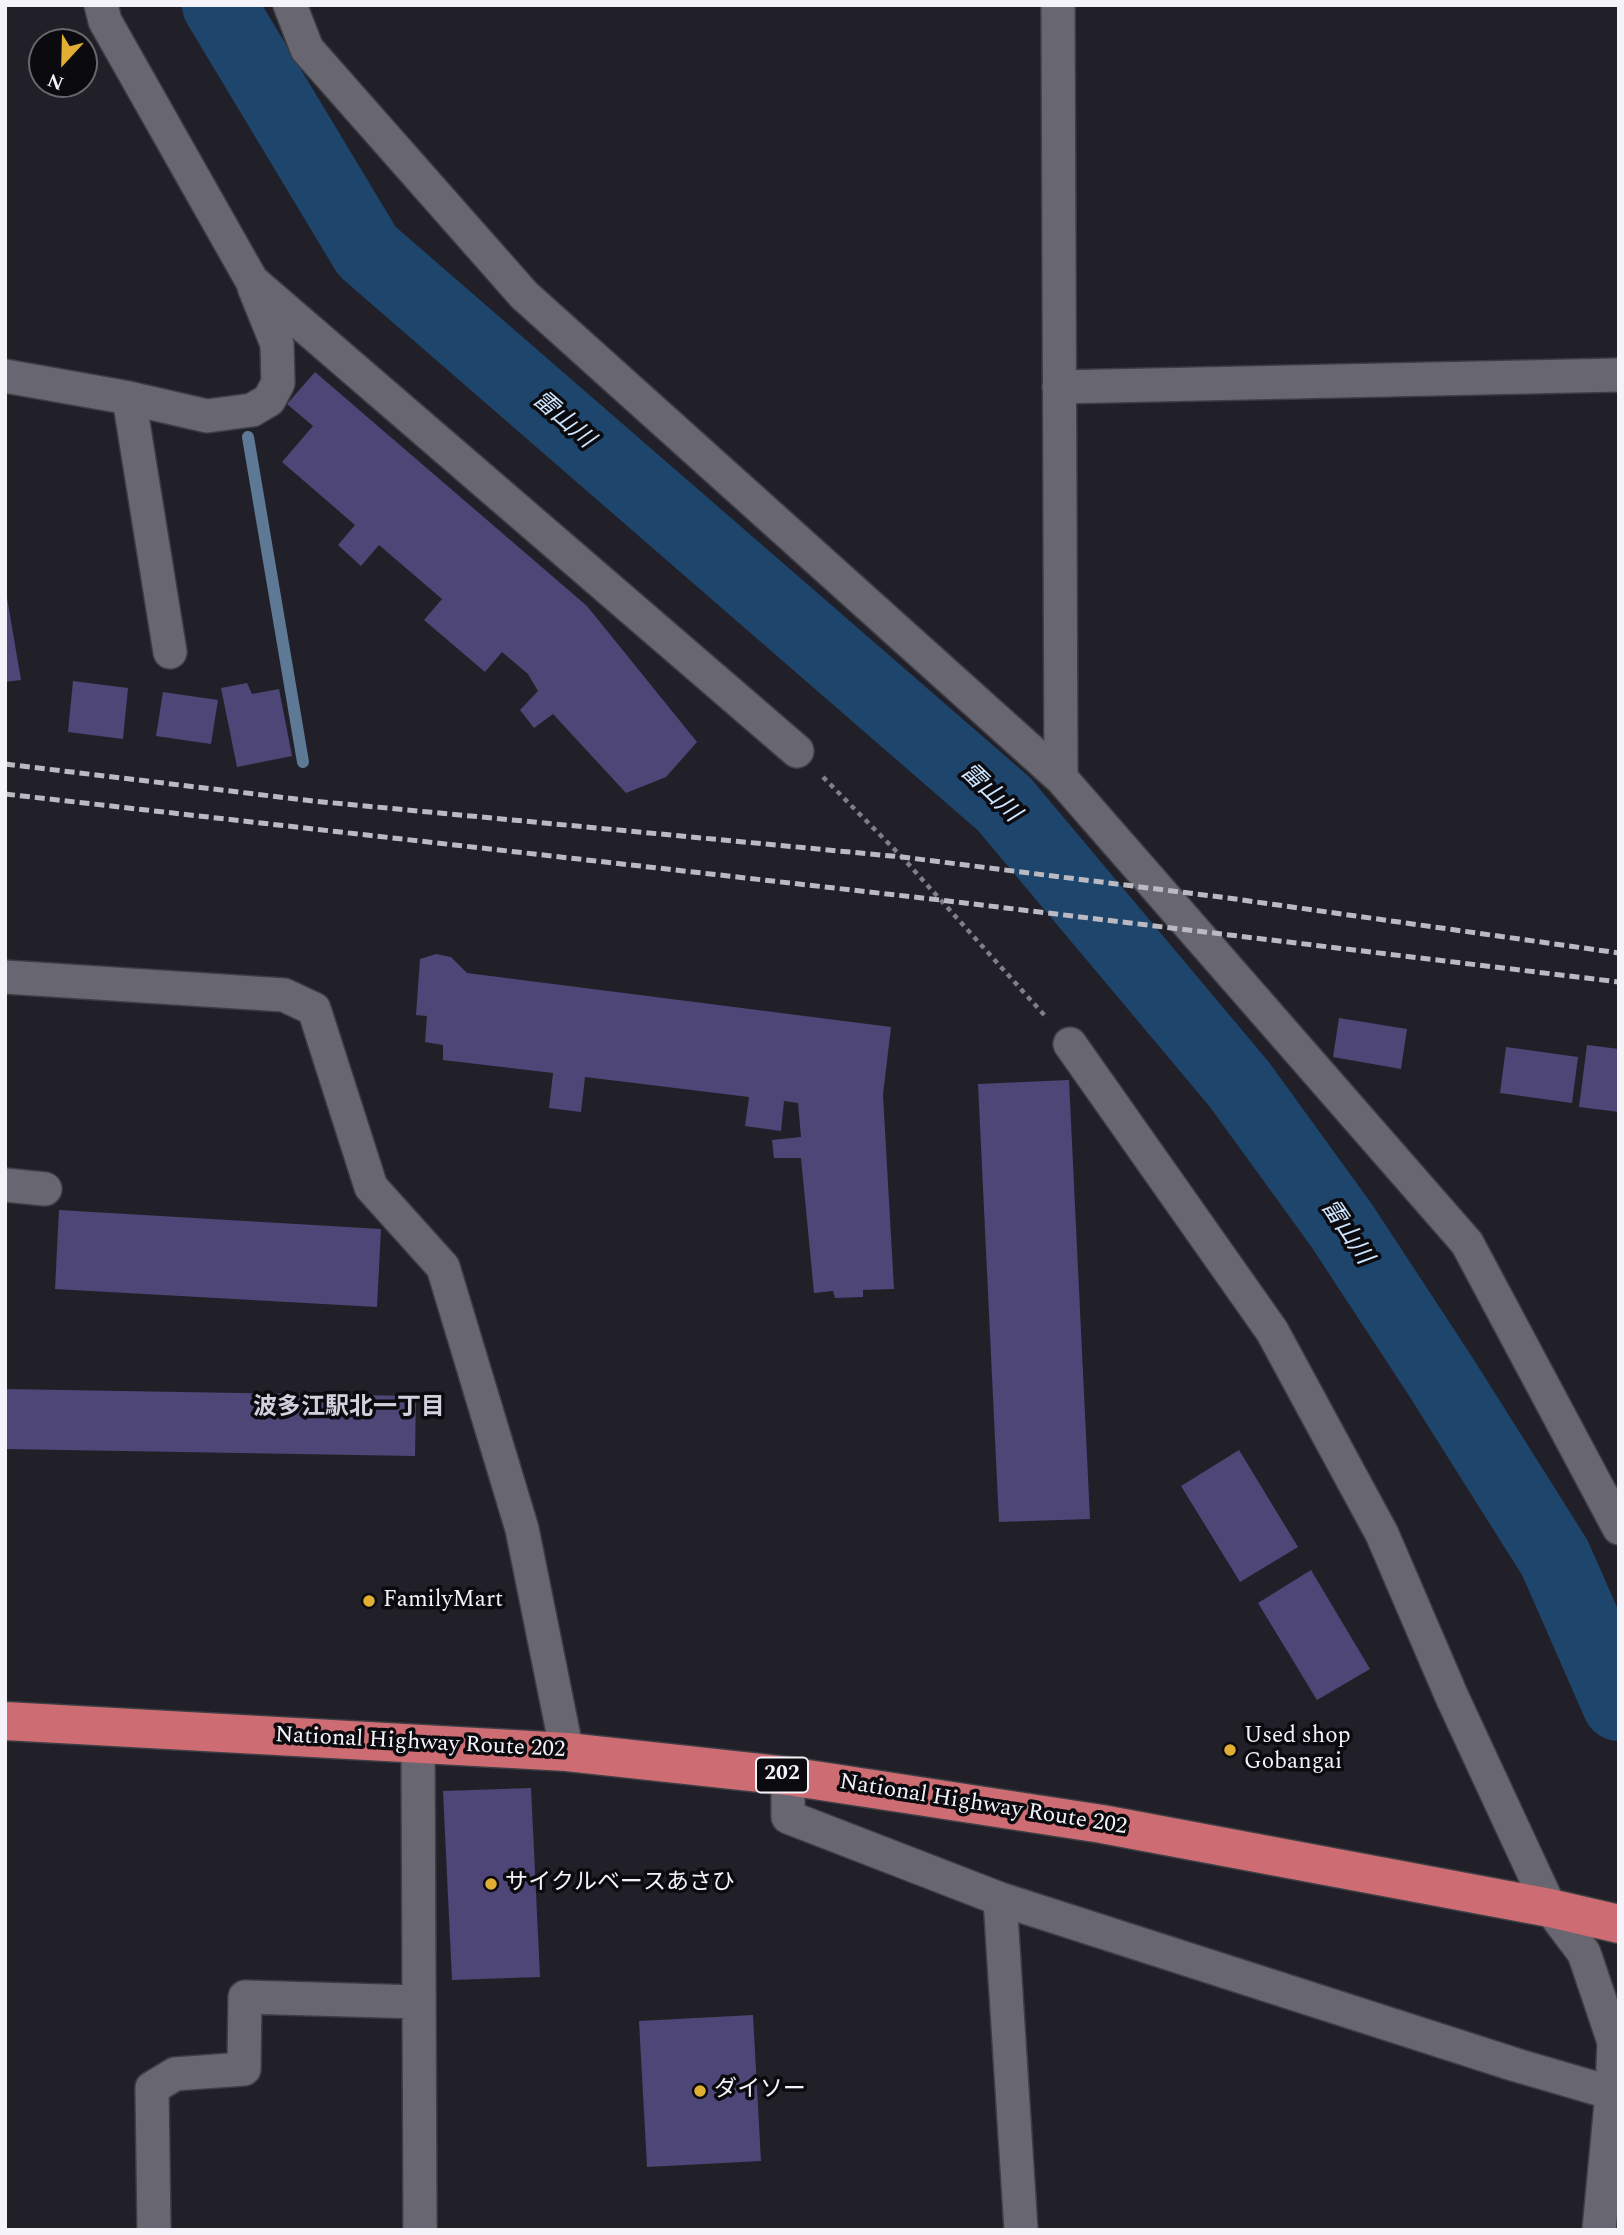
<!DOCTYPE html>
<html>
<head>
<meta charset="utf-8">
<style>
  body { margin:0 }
  #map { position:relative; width:1624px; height:2235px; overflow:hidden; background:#212029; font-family:Spectral,serif }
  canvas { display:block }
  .frame { position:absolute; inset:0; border:7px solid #f4f3fa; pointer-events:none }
  .north { position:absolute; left:28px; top:28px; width:70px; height:70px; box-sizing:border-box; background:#0b0a0e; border:2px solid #68676c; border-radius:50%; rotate:202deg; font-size:19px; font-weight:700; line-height:28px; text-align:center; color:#f4f3fa }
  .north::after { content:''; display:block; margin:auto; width:24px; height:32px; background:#e1af34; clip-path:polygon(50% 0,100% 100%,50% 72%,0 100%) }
</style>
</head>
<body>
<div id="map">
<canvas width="1624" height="2235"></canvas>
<div class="frame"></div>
<div class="north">N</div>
</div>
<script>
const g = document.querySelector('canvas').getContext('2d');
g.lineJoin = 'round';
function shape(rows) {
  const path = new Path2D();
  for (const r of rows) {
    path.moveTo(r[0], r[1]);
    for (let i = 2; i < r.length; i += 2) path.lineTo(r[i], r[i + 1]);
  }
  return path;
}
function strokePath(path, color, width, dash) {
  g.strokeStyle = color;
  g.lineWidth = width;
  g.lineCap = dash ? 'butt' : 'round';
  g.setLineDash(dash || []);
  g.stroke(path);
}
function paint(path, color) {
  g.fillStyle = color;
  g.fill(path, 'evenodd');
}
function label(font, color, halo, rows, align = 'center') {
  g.font = font + ' Spectral,"Noto Sans JP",serif';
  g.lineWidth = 7;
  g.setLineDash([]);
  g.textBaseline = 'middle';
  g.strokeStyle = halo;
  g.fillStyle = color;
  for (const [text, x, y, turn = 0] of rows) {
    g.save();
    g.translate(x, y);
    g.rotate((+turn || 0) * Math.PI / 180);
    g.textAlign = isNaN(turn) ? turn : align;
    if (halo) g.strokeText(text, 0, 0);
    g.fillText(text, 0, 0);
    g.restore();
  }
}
strokePath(shape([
  [248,437,303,762]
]), '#5e7996', 12);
strokePath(shape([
  [219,5,367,251,1004,804,1239,1084,1342,1226,1441,1377,1555,1558,1619,1704]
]), '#1e456b', 74);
paint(shape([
  [315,372,587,606,697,742,666,777,626,793,553,714,534,728,520,710,538,691,528,674,502,652,485,672,424,620,442,599,379,545,361,566,338,545,355,525,282,462,313,426,287,404],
  [5,586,21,680,5,682],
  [73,681,128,688,123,739,68,732],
  [247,683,252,694,279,689,292,756,237,767,221,688],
  [163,692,218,700,211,744,156,736],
  [436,954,451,957,467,973,891,1027,883,1095,894,1289,863,1290,863,1297,835,1298,833,1291,814,1293,801,1158,774,1158,772,1140,801,1137,798,1103,784,1101,781,1131,745,1126,749,1097,585,1077,581,1112,549,1108,553,1073,443,1060,443,1045,425,1042,427,1016,416,1015,420,959],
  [1339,1018,1407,1029,1401,1069,1333,1057],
  [1587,1045,1619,1049,1619,1112,1579,1107],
  [1506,1047,1578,1057,1572,1103,1500,1093],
  [1069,1080,1090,1519,999,1522,978,1084],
  [59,1210,381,1229,377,1307,55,1289],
  [5,1389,416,1396,415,1456,5,1449],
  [1239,1450,1298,1547,1240,1582,1181,1486],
  [1311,1570,1370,1669,1317,1700,1258,1603],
  [531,1788,540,1977,452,1980,443,1791],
  [753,2015,761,2161,647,2167,639,2021]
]), '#4d4676');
const street = shape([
  [101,5,105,21,252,281,797,751],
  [290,5,307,49,524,295,1061,778,1467,1243,1619,1528],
  [1058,5,1061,778],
  [5,376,129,398,207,416,252,410,269,400,278,383,277,344,254,287],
  [1059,387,1619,375],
  [129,398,170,652],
  [5,977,284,995,314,1009,371,1187,443,1267,522,1529,567,1752],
  [5,1185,45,1189],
  [418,1744,420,2230],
  [788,1776,788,1817,1000,1899,1516,2065,1612,2093,1614,2042,1584,1953,1550,1908,1452,1697,1382,1534,1272,1331,1070,1044],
  [1000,1899,1021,2230],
  [154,2230,152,2088,175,2074,244,2069,245,1997,419,2002],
  [1599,2230,1612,2093]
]);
const highway = shape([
  [5,1721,567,1752,788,1776,1102,1824,1550,1908,1619,1924]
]);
strokePath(street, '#3d3d44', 36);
strokePath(highway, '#3d3d44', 41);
strokePath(shape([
  [823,777,902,857,1046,1017]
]), '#807f87', 4.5, [5, 5]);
strokePath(street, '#686771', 33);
strokePath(highway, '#cd6c72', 38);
strokePath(shape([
  [5,764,313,801,902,857,1228,898,1619,953],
  [5,794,940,900,1619,982]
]), '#bbbac2', 5, [10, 5]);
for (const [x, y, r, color] of [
  [369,1601,7,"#e1af34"],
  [1230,1750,7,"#e1af34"],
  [491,1884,7,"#e1af34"],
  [700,2091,7,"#e1af34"]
]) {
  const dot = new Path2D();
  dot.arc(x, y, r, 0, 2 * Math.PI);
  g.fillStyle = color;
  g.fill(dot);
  strokePath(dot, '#0b0a0e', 2.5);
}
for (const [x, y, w] of [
  [782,1775,52]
]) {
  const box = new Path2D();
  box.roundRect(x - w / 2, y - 17.5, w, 35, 5);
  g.fillStyle = '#0b0a0e';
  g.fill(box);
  strokePath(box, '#f4f3fa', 2);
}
label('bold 21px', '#f4f3fa', null, [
  ["202",782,1775]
]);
label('23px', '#f4f3fa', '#0b0a0e', [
  ["FamilyMart",383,1601],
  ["Used shop",1244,1737],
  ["Gobangai",1244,1763],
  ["サイクルベースあさひ",505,1884],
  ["ダイソー",714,2091]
], 'left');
label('23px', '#f4f3fa', '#0b0a0e', [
  ["National Highway Route 202",420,1744,3],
  ["National Highway Route 202",983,1806,9]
]);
label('italic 24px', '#cde5ff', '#0b0a0e', [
  ["雷山川",562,421,41],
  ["雷山川",989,794,44],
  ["雷山川",1345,1233,56]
]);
label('bold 24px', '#d1d1dd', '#0b0a0e', [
  ["波多江駅北一丁目",349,1409]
]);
</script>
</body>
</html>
